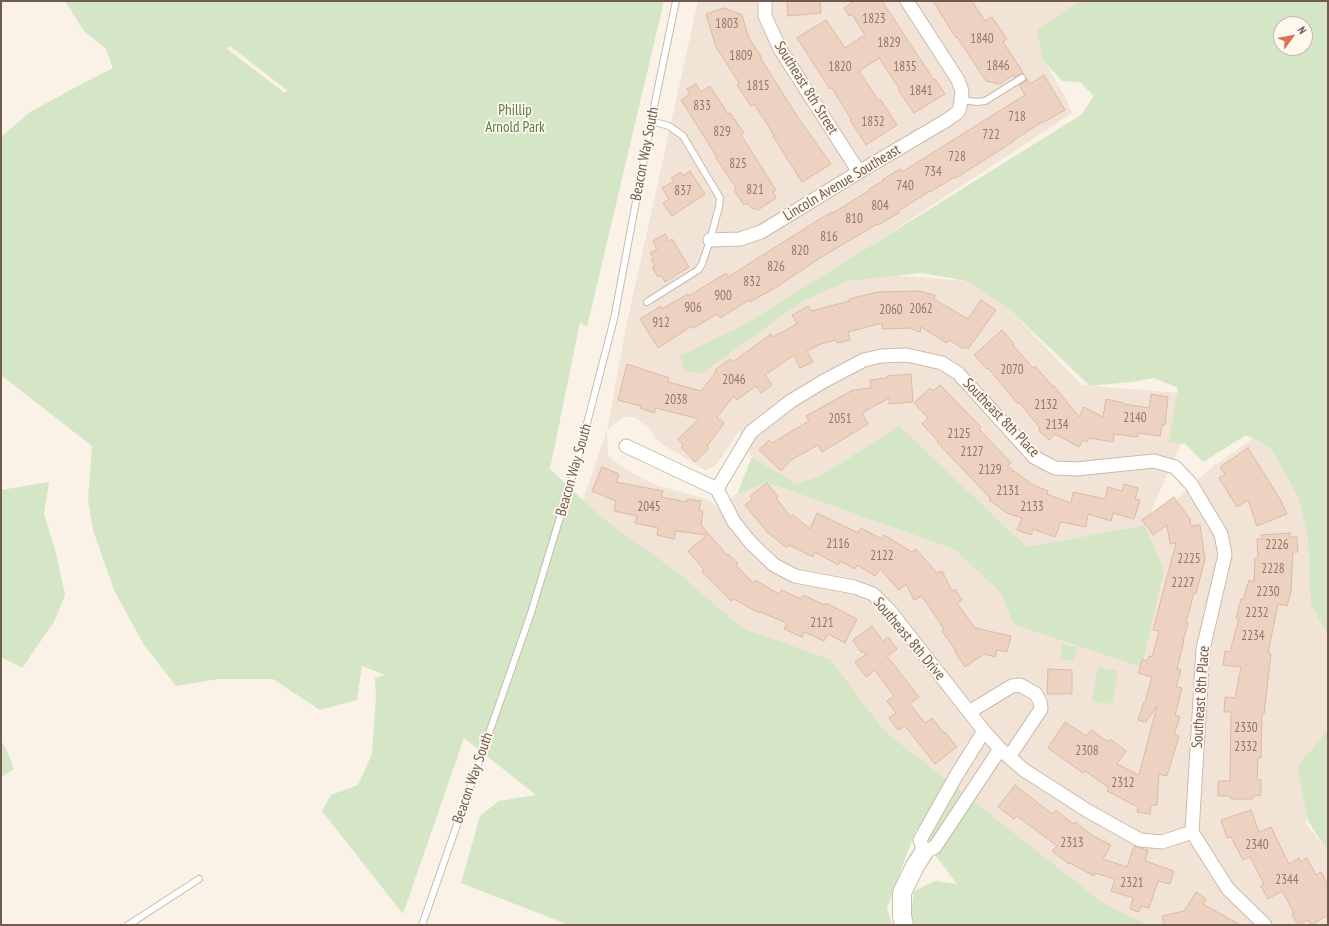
<!DOCTYPE html>
<html>
<head>
<meta charset="utf-8">
<style>
  body { margin:0 }
  #map { position:relative; width:1329px; height:926px; overflow:hidden; background:#faf2e7; font-family:"PT Sans Narrow",sans-serif }
  canvas { display:block }
  .frame { position:absolute; inset:0; border:2px solid #715a4e; pointer-events:none }
  .north { position:absolute; left:1273px; top:16px; width:40px; height:40px; box-sizing:border-box; background:#fdf7ed; border:1px solid #c5b8ad; border-radius:50%; rotate:58deg; font-size:11px; font-weight:700; line-height:16px; text-align:center; color:#715a4e }
  .north::after { content:''; display:block; margin:auto; width:14px; height:18px; background:#d87358; clip-path:polygon(50% 0,100% 100%,50% 72%,0 100%) }
</style>
</head>
<body>
<div id="map">
<canvas width="1329" height="926"></canvas>
<div class="frame"></div>
<div class="north">N</div>
</div>
<script>
const g = document.querySelector('canvas').getContext('2d');
g.lineJoin = 'round';
function paint(path, color) {
  g.fillStyle = color;
  g.fill(path, 'evenodd');
}
function shape(rows) {
  const path = new Path2D();
  for (const r of rows) {
    path.moveTo(r[0], r[1]);
    for (let i = 2; i < r.length; i += 2) path.lineTo(r[i], r[i + 1]);
  }
  return path;
}
function strokePath(path, color, width, dash) {
  g.strokeStyle = color;
  g.lineWidth = width;
  g.lineCap = dash ? 'butt' : 'round';
  g.setLineDash(dash || []);
  g.stroke(path);
}
function label(font, color, halo, rows, align = 'center') {
  g.font = font + ' "PT Sans Narrow",sans-serif';
  g.lineWidth = 3.5;
  g.setLineDash([]);
  g.textBaseline = 'middle';
  g.strokeStyle = halo;
  g.fillStyle = color;
  for (const [text, x, y, turn = 0] of rows) {
    g.save();
    g.translate(x, y);
    g.rotate((+turn || 0) * Math.PI / 180);
    g.textAlign = isNaN(turn) ? turn : align;
    if (halo) g.strokeText(text, 0, 0);
    g.fillText(text, 0, 0);
    g.restore();
  }
}
paint(shape([
  [698,1,1084,1,1045,62,1066,98,1072,113,831,272,933,278,984,283,1082,385,1191,394,1180,446,1145,525,1027,547,899,427,822,475,797,484,752,457,739,431,716,465,706,471,660,443,650,430,635,417,624,417,607,430,608,456,627,470,656,485,707,499,716,506,737,494,768,483,956,550,1002,595,1013,624,1164,569,1148,532,1183,493,1212,467,1263,432,1328,464,1328,731,1306,824,1328,852,1328,925,1091,925,582,503,607,430,626,327]
]), '#f1e4d6');
paint(shape([
  [65,1,664,1,587,327,580,322,550,469,602,518,677,572,742,628,831,660,884,731,1104,904,1148,925,914,925,911,914,914,891,935,881,957,884,916,829,887,908,892,925,569,925,461,883,480,816,499,801,536,795,464,738,403,914,322,811,331,795,358,785,372,754,376,696,375,678,385,675,362,666,357,700,320,710,273,679,218,679,176,686,144,645,114,590,93,530,88,500,92,446,1,375,1,137,30,112,93,78,113,68,106,49,84,31],
  [230,46,287,90,285,93,227,49],
  [1080,1,1328,1,1328,635,1311,604,1308,538,1299,498,1270,447,1246,435,1203,462,1185,444,1169,442,1178,388,1154,378,1130,382,1090,386,1009,309,967,281,921,273,847,281,801,302,701,374,685,371,680,356,742,326,1081,115,1094,96,1080,82,1062,81,1043,60,1037,30],
  [1281,24,1305,24,1305,48,1281,48],
  [899,426,1027,547,1145,525,1164,569,1142,667,1013,624,1002,595,956,550,768,483,737,494,752,457,797,484,822,475],
  [49,482,44,514,56,553,65,595,54,622,22,668,1,657,1,490],
  [1062,644,1077,647,1074,661,1060,658],
  [1098,667,1118,671,1112,704,1092,701],
  [1328,730,1328,852,1308,821,1297,767],
  [1,740,7,751,14,769,1,777]
]), '#d4e6c6');
const building = shape([
  [787,1,820,1,821,13,788,16,787,1],
  [854,1,882,1,934,80,935,79,945,94,914,113,898,89,899,88,879,58,859,71,879,101,881,100,897,125,866,145,850,120,851,119,832,88,830,89,797,38,826,20,845,48,865,35,852,14,849,16,844,8,854,1],
  [933,1,972,1,985,21,992,17,1007,39,1003,42,1024,74,1020,74,1014,77,1013,75,1000,84,986,81,957,37,956,38,933,1],
  [724,8,742,15,748,36,762,58,761,59,799,119,831,164,802,182,773,136,774,135,754,104,751,106,737,85,739,83,716,47,706,14,724,8],
  [1044,75,1065,110,1042,123,1042,122,1011,142,1011,143,956,178,955,177,930,192,930,191,898,211,899,213,878,225,877,224,820,258,775,288,750,302,749,300,720,318,717,314,694,328,692,326,658,348,640,319,661,306,662,309,688,294,689,296,726,273,728,277,815,222,832,212,833,213,870,190,869,189,883,181,882,180,900,169,902,172,1025,95,1019,85,1025,82,1026,78,1030,84,1044,75],
  [696,84,701,92,710,86,728,114,730,113,744,133,741,135,776,190,773,192,776,198,758,210,751,208,748,204,743,204,734,190,736,188,716,158,717,157,681,100,690,94,687,89,696,84],
  [690,171,705,194,672,216,663,203,669,199,662,188,674,181,671,178,681,172,683,176,690,171],
  [665,234,669,241,672,239,689,267,665,282,661,275,658,277,652,267,655,266,651,260,654,259,650,253,657,249,653,241,665,234],
  [919,291,935,295,934,299,968,319,981,300,996,310,968,349,966,347,964,349,949,340,947,343,921,327,920,332,909,328,882,329,882,323,848,332,850,340,837,343,836,340,821,344,807,351,813,362,800,368,794,355,765,375,772,385,761,393,756,386,737,400,734,396,717,417,724,423,707,446,709,448,695,462,681,447,683,445,678,439,699,419,656,408,654,413,640,408,641,406,618,400,627,364,669,378,668,382,701,391,716,372,715,370,730,359,733,362,771,334,773,337,797,324,792,315,808,306,811,311,850,301,849,299,877,292,919,291],
  [1002,330,1014,344,1013,345,1033,368,1035,366,1053,387,1054,386,1079,417,1084,407,1103,417,1106,399,1124,403,1124,404,1149,408,1151,394,1168,397,1165,425,1162,425,1160,436,1138,433,1137,437,1114,434,1113,442,1089,438,1087,442,1083,440,1079,447,1055,434,1049,440,1038,430,1040,428,1019,402,1018,404,988,368,987,369,974,355,1002,330],
  [911,374,913,402,889,404,889,398,862,413,868,424,822,452,818,445,791,460,781,471,759,450,769,440,772,443,809,421,806,416,853,390,871,388,870,380,887,378,887,376,911,374],
  [940,385,981,427,979,429,1011,463,1007,466,1033,485,1048,491,1047,494,1071,503,1073,492,1105,499,1108,487,1122,491,1124,484,1138,488,1135,499,1140,500,1134,519,1113,513,1111,521,1088,514,1086,527,1061,522,1055,537,1033,529,1031,535,1017,530,1022,518,1007,513,989,500,991,499,937,442,938,441,922,424,928,418,914,403,930,388,933,391,940,385],
  [1248,448,1280,499,1287,514,1257,526,1248,500,1237,507,1219,478,1225,474,1220,467,1248,448],
  [602,467,619,474,616,482,663,491,661,497,687,502,687,499,701,501,699,510,703,511,701,525,727,555,728,554,738,563,736,565,753,583,755,580,779,594,781,590,801,599,803,595,825,605,826,603,857,619,845,643,828,634,824,641,804,632,802,637,784,629,787,623,760,612,759,613,734,599,731,601,702,572,704,570,688,551,707,535,676,531,674,539,657,535,658,528,635,523,637,516,614,511,616,501,592,491,602,467],
  [767,483,778,497,776,498,791,517,793,515,810,529,817,513,858,533,861,528,882,539,884,535,912,552,916,549,937,573,942,571,952,591,955,589,962,600,957,603,975,628,1011,636,1007,652,997,650,995,657,984,654,965,667,955,652,956,651,942,631,944,629,922,596,914,600,906,584,899,590,880,569,875,576,857,565,855,569,840,561,838,565,815,552,813,557,789,545,787,548,767,532,745,505,752,499,750,496,767,483],
  [1174,497,1190,519,1191,526,1200,525,1205,559,1199,582,1196,593,1194,593,1186,623,1188,623,1183,641,1184,641,1177,669,1181,670,1176,687,1182,688,1175,715,1180,717,1174,734,1179,736,1167,776,1159,774,1157,805,1151,805,1150,814,1137,812,1138,807,1107,791,1109,788,1085,771,1083,773,1048,748,1065,722,1086,736,1091,730,1108,742,1110,739,1126,751,1117,764,1139,775,1157,706,1146,722,1138,720,1144,702,1145,702,1152,677,1138,673,1142,660,1147,661,1149,656,1152,657,1159,631,1153,630,1176,543,1170,544,1167,525,1153,535,1142,520,1174,497],
  [1290,533,1290,537,1297,537,1298,552,1293,552,1291,591,1287,606,1278,604,1268,653,1271,654,1264,714,1262,714,1261,758,1258,758,1257,780,1261,780,1261,795,1253,796,1253,799,1231,799,1230,796,1218,796,1218,781,1230,781,1231,712,1224,712,1225,697,1235,698,1241,667,1223,665,1225,651,1230,652,1239,619,1236,618,1241,599,1243,600,1249,580,1254,582,1255,558,1258,558,1257,539,1263,539,1261,535,1290,533],
  [872,626,883,641,888,637,897,649,887,656,919,697,910,704,925,723,932,718,944,733,945,732,957,747,935,764,905,726,898,730,889,718,896,713,887,701,894,696,875,670,866,677,855,662,867,654,860,651,853,640,872,626],
  [1048,669,1072,670,1072,694,1047,694,1048,669],
  [1015,785,1052,814,1056,810,1073,824,1075,822,1093,836,1111,845,1103,859,1127,867,1134,846,1148,850,1145,861,1174,871,1170,884,1158,881,1149,908,1141,906,1139,912,1130,909,1133,898,1111,891,1115,879,1095,873,1094,876,1070,863,1069,864,1052,851,1057,846,1017,816,1014,819,998,807,1015,785],
  [1251,810,1259,832,1271,827,1289,864,1299,858,1300,862,1307,858,1316,875,1321,872,1328,885,1328,915,1311,925,1308,920,1298,925,1292,914,1294,913,1282,891,1268,899,1261,886,1264,884,1250,857,1243,860,1231,837,1227,838,1221,820,1251,810],
  [1196,892,1206,899,1203,904,1240,925,1164,925,1162,916,1184,911,1196,892]
]);
paint(building, '#edd2c1');
strokePath(building, '#deb9a3', 1);
const lane = shape([
  [961,100,977,102,985,101,1022,78],
  [647,302,698,270,702,264,710,240,719,207,720,198,683,136,669,126,651,121],
  [128,925,199,879],
  [422,925,531,613,578,458,614,319,651,121,676,1]
]);
const street = shape([
  [765,1,765,16,780,49,859,172],
  [710,240,740,239,761,232,859,172,947,120,958,112,960,107,962,91,958,80,907,1],
  [626,446,717,489,734,522,751,543,774,565,795,576,854,587,873,594,890,611,984,731,1000,749,1024,770,1088,811,1140,840,1162,842,1192,832],
  [717,489,751,432,791,401,824,381,864,360,881,356,907,355,942,363,958,373,1034,457,1055,468,1076,469,1154,461,1175,467,1191,484,1221,534,1225,555,1203,649,1192,832,1228,889,1265,925],
  [969,712,1012,686,1020,685,1036,694,1040,702,1041,709,1009,757],
  [984,731,956,776,920,840,924,852,935,847,1000,749]
]);
const secondary = shape([
  [904,925,902,916,902,893,915,866,924,852]
]);
strokePath(lane, '#cbbaae', 8);
strokePath(street, '#cbbaae', 15);
strokePath(secondary, '#cdbbac', 20);
strokePath(lane, '#fff', 6);
strokePath(street, '#fff', 13);
strokePath(secondary, '#fff', 18);
label('13px', '#90786b', null, [
  ["1823",874,19],
  ["1803",727,24],
  ["1840",982,39],
  ["1829",889,43],
  ["1809",741,56],
  ["1846",998,66],
  ["1820",840,67],
  ["1835",905,67],
  ["1815",758,86],
  ["1841",921,91],
  ["833",702,106],
  ["718",1017,117],
  ["1832",873,122],
  ["829",722,132],
  ["722",991,135],
  ["728",957,157],
  ["825",738,164],
  ["734",933,172],
  ["740",905,186],
  ["821",755,190],
  ["837",683,191],
  ["804",880,206],
  ["810",854,219],
  ["816",829,237],
  ["820",800,251],
  ["826",776,267],
  ["832",752,282],
  ["900",723,296],
  ["906",693,308],
  ["2062",921,309],
  ["2060",891,310],
  ["912",661,323],
  ["2070",1012,370],
  ["2046",734,380],
  ["2038",676,400],
  ["2132",1046,405],
  ["2140",1135,418],
  ["2051",840,419],
  ["2134",1057,425],
  ["2125",959,434],
  ["2127",972,452],
  ["2129",990,470],
  ["2131",1008,491],
  ["2045",649,507],
  ["2133",1032,507],
  ["2116",838,544],
  ["2226",1277,545],
  ["2122",882,556],
  ["2225",1189,559],
  ["2228",1273,569],
  ["2227",1183,583],
  ["2230",1268,592],
  ["2232",1257,613],
  ["2121",822,623],
  ["2234",1253,636],
  ["2330",1246,728],
  ["2332",1246,747],
  ["2308",1087,751],
  ["2312",1123,783],
  ["2313",1072,843],
  ["2340",1257,845],
  ["2344",1287,880],
  ["2321",1132,883]
]);
label('15px', '#715a4e', '#fdf7ed', [
  ["Southeast 8th Street",806,88,58],
  ["Beacon Way South",645,154,-79],
  ["Lincoln Avenue Southeast",842,183,-31],
  ["Southeast 8th Place",1001,418,46],
  ["Beacon Way South",574,470,-74],
  ["Southeast 8th Drive",909,639,50],
  ["Southeast 8th Place",1201,697,-86],
  ["Beacon Way South",473,778,-71]
]);
label('15px', '#597b4a', '#fdf7ed', [
  ["Phillip",515,111],
  ["Arnold Park",515,128]
]);
</script>
</body>
</html>
